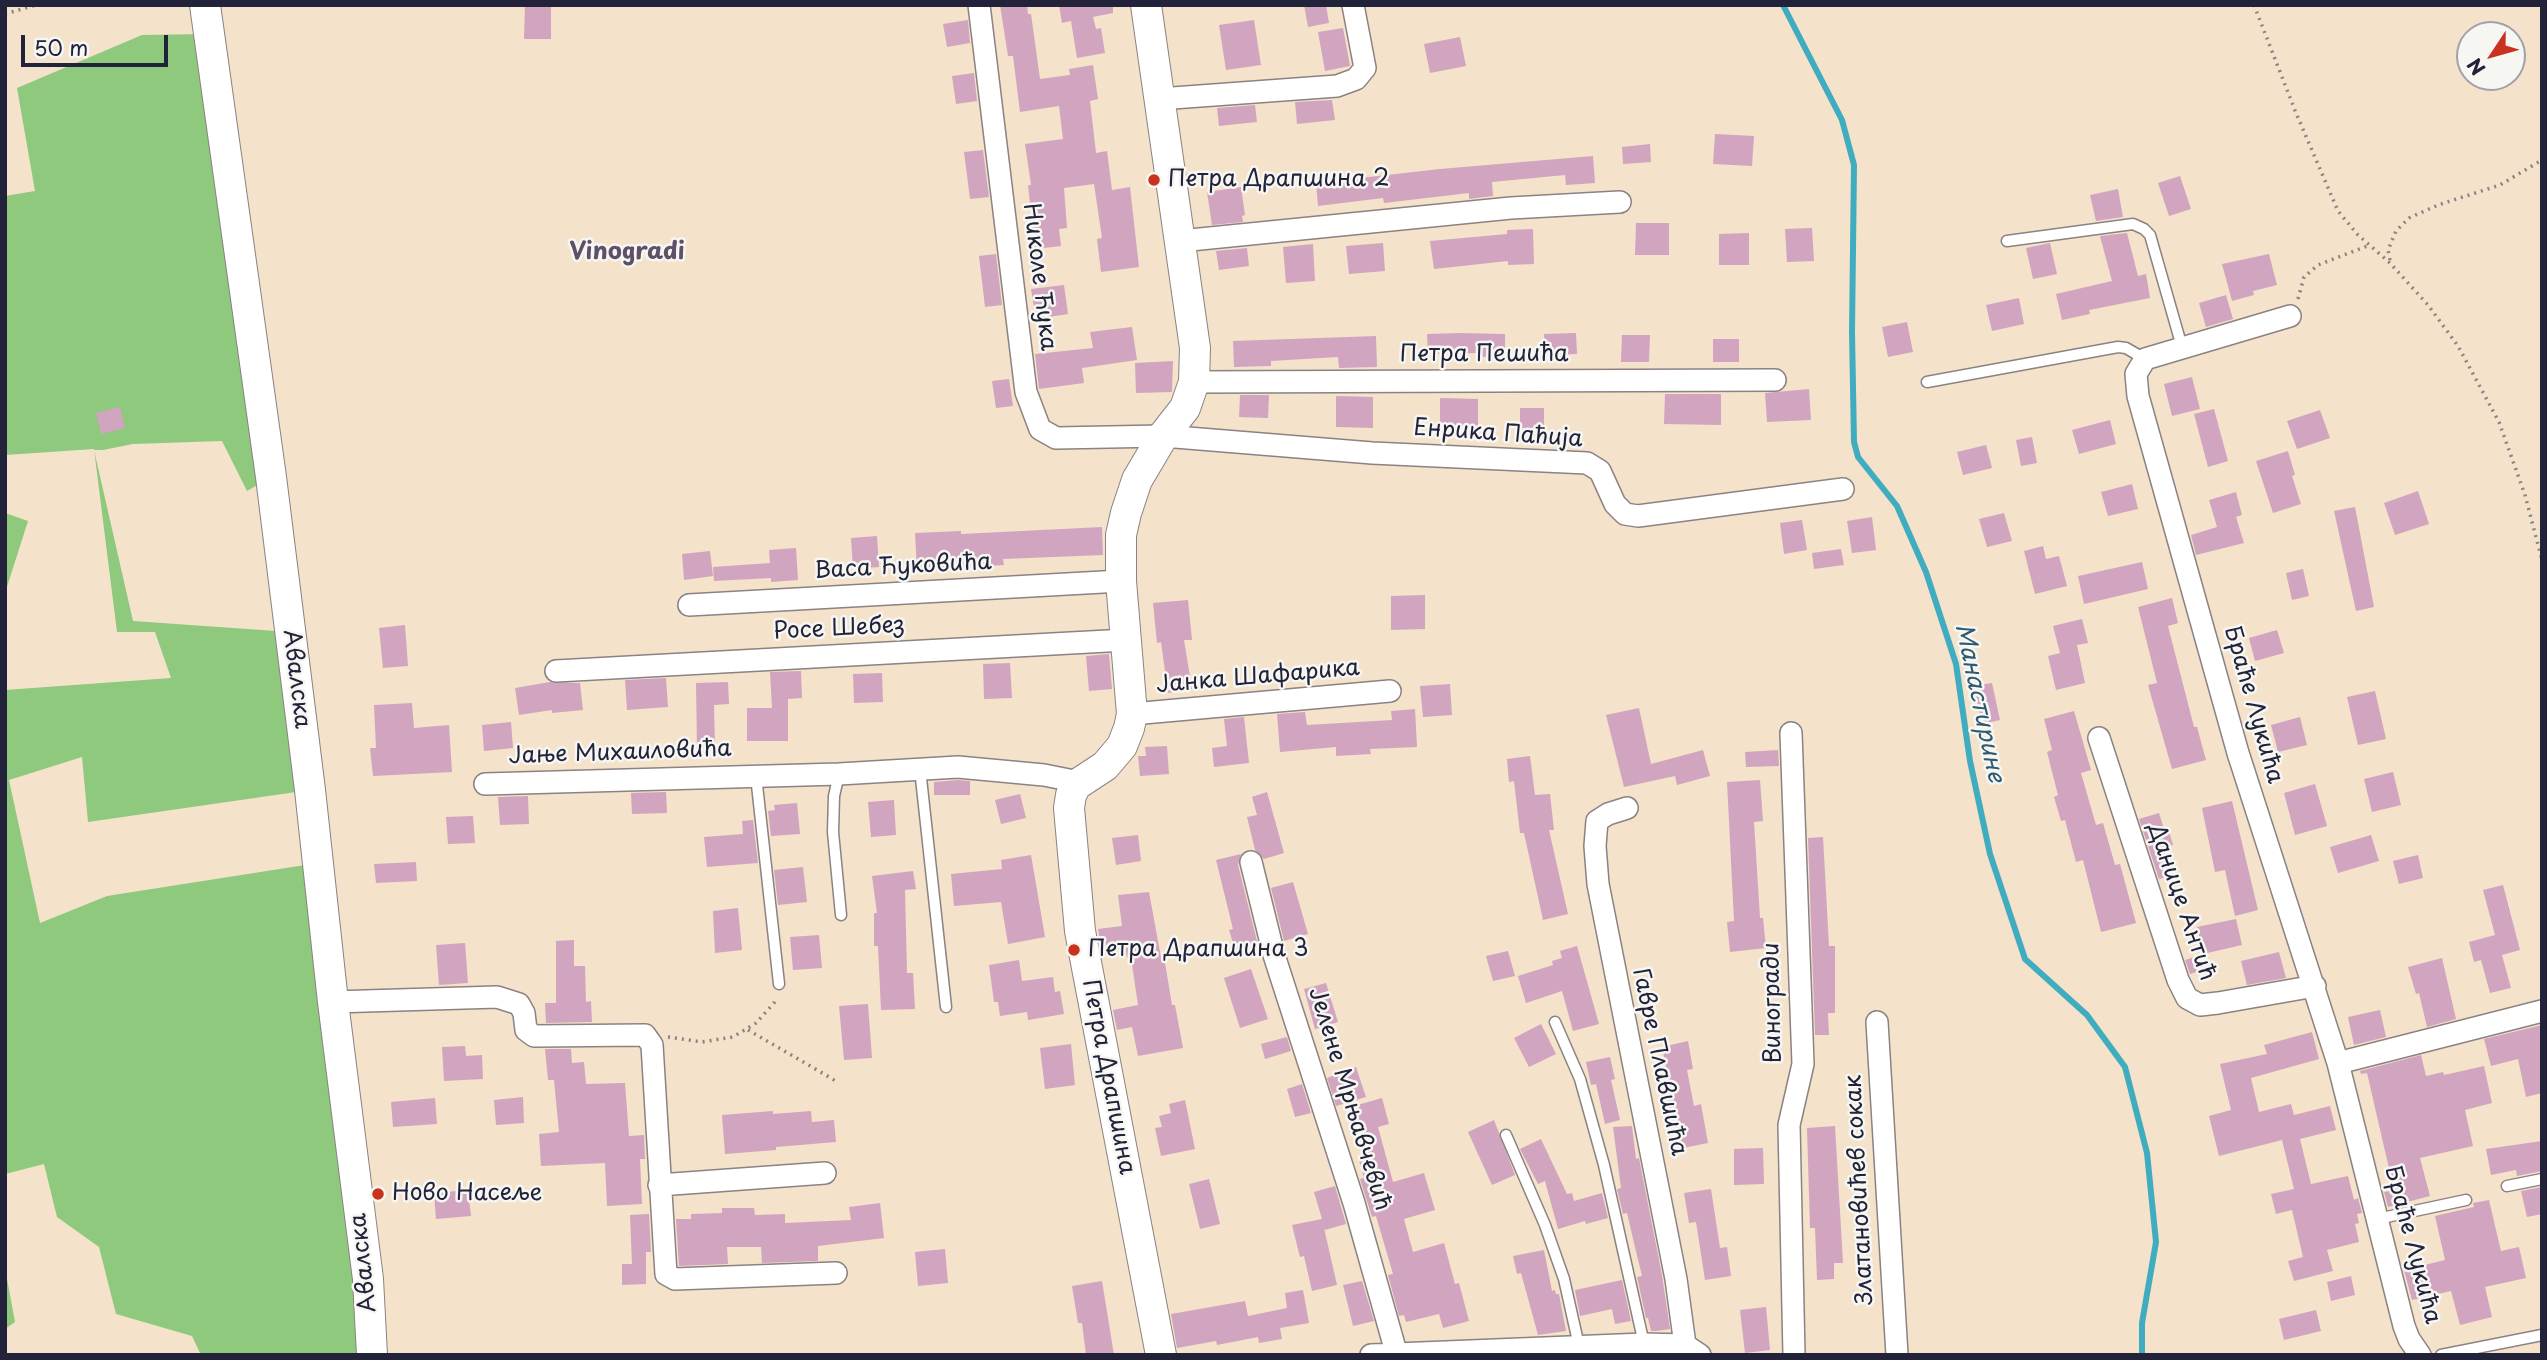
<!DOCTYPE html>
<html>
<head>
<meta charset="utf-8">
<style>
  body { margin:0 }
  #map { position:relative; width:2547px; height:1360px; overflow:hidden; background:#f4e2ca; font-family:"Playpen Sans",sans-serif }
  canvas { display:block }
  .frame { position:absolute; inset:0; border:7px solid #22223b; pointer-events:none }
  .north { position:absolute; left:2456px; top:21px; width:70px; height:70px; box-sizing:border-box; background:#f6f6f2; border:2px solid #a1a1a9; border-radius:50%; rotate:234deg; font-size:19px; font-weight:700; line-height:28px; text-align:center; color:#22223b }
  .north::after { content:''; display:block; margin:auto; width:24px; height:32px; background:#c8321e; clip-path:polygon(50% 0,100% 100%,50% 72%,0 100%) }
  .scale { position:absolute; left:21px; top:35px; width:147px; height:32px; box-sizing:border-box; border:4px solid #22223b; border-top:0; padding-left:9px; font-size:21px; line-height:24px; white-space:nowrap; color:#22223b; -webkit-text-stroke:5px #f6f6f2; paint-order:stroke }
</style>
</head>
<body>
<div id="map">
<canvas width="2547" height="1360"></canvas>
<div class="frame"></div>
<div class="north">N</div>
<div class="scale">50 m</div>
</div>
<script>
const g = document.querySelector('canvas').getContext('2d');
g.lineJoin = 'round';
function paint(path, color) {
  g.fillStyle = color;
  g.fill(path, 'evenodd');
}
function shape(rows) {
  const path = new Path2D();
  for (const r of rows) {
    path.moveTo(r[0], r[1]);
    for (let i = 2; i < r.length; i += 2) path.lineTo(r[i], r[i + 1]);
  }
  return path;
}
function strokePath(path, color, width, dash) {
  g.strokeStyle = color;
  g.lineWidth = width;
  g.lineCap = dash ? 'butt' : 'round';
  g.setLineDash(dash || []);
  g.stroke(path);
}
function label(font, color, halo, rows, align = 'center') {
  g.font = font + ' "Playpen Sans",sans-serif';
  g.lineWidth = 5;
  g.setLineDash([]);
  g.textBaseline = 'middle';
  g.strokeStyle = halo;
  g.fillStyle = color;
  for (const [text, x, y, turn = 0] of rows) {
    g.save();
    g.translate(x, y);
    g.rotate((+turn || 0) * Math.PI / 180);
    g.textAlign = isNaN(turn) ? turn : align;
    if (halo) g.strokeText(text, 0, 0);
    g.fillText(text, 0, 0);
    g.restore();
  }
}
paint(shape([
  [208,34,271,477,247,491,222,441,133,444,103,450,94,450,133,621,290,632,310,790,88,822,82,757,9,780,40,923,107,896,318,863,371,1355,201,1355,192,1336,116,1314,99,1247,57,1217,44,1164,5,1174,5,690,171,678,155,632,117,632,94,449,5,455,5,196,35,191,17,88,142,35],
  [5,513,28,521,5,593],
  [5,1268,15,1322,5,1329]
]), '#8ec97e');
strokePath(shape([
  [1783,5,1842,120,1854,165,1852,332,1854,442,1858,457,1897,506,1926,572,1956,664,1970,761,1990,854,2025,959,2087,1015,2125,1067,2147,1153,2156,1242,2142,1323,2142,1355]
]), '#40acbf', 6);
paint(shape([
  [525,5,551,5,551,39,524,39],
  [1000,5,1027,5,1028,14,1031,14,1040,79,1070,75,1069,69,1093,65,1098,99,1090,101,1096,153,1107,151,1112,190,1130,187,1139,267,1101,272,1097,239,1102,238,1094,184,1064,188,1067,228,1059,229,1061,246,1035,249,1028,185,1031,185,1025,144,1063,139,1059,106,1020,112,1013,56,1008,56],
  [1059,5,1113,5,1113,13,1093,17,1096,29,1101,28,1105,53,1077,58,1071,21,1062,23],
  [1304,5,1326,5,1329,23,1308,27],
  [968,20,970,43,947,47,943,24],
  [1254,20,1261,65,1226,70,1219,25],
  [1343,28,1350,66,1325,71,1318,32],
  [1460,37,1466,66,1430,73,1424,44],
  [974,73,977,101,956,104,952,76],
  [1332,100,1335,120,1297,124,1295,102],
  [1255,105,1257,122,1219,126,1217,108],
  [1715,134,1754,136,1752,166,1713,164],
  [1650,144,1651,162,1623,164,1622,147],
  [983,150,989,197,970,199,964,152],
  [1593,156,1595,183,1566,185,1565,175,1492,182,1493,196,1469,199,1469,193,1384,203,1383,198,1318,206,1316,183,1440,169],
  [2180,176,2191,209,2169,216,2158,183],
  [1241,187,1245,215,1242,216,1243,222,1212,225,1207,192],
  [2118,189,2123,217,2096,221,2090,195],
  [1636,223,1669,223,1669,255,1635,255],
  [1812,228,1814,261,1787,262,1785,229],
  [1533,229,1534,264,1508,265,1508,261,1434,269,1430,241,1507,234,1507,230],
  [1749,233,1749,265,1719,265,1719,234],
  [2127,233,2138,276,2146,274,2150,298,2089,310,2090,314,2062,320,2056,294,2112,281,2100,236],
  [1383,243,1385,271,1349,274,1346,246],
  [2050,243,2057,274,2033,279,2026,248],
  [1313,244,1315,281,1286,283,1283,247],
  [1247,248,1249,266,1219,270,1216,251],
  [996,254,1002,305,985,307,979,256],
  [2269,254,2277,285,2253,291,2254,295,2232,301,2222,264],
  [1064,285,1068,314,1036,319,1031,289],
  [2226,295,2233,319,2206,327,2199,303],
  [2019,298,2024,324,1992,331,1986,305],
  [1907,322,1913,352,1888,357,1882,327],
  [1132,327,1137,360,1082,368,1084,383,1039,389,1035,354,1093,348,1090,332],
  [1459,333,1505,334,1505,356,1477,357,1477,353,1428,354,1427,334],
  [1576,333,1577,354,1545,355,1544,334],
  [1622,335,1650,335,1649,362,1621,362],
  [1376,336,1377,367,1339,368,1338,357,1271,361,1271,366,1234,367,1233,341],
  [1713,339,1739,339,1739,362,1713,362],
  [1173,361,1172,392,1136,393,1135,363],
  [2192,377,2200,409,2172,416,2164,384],
  [1009,379,1013,406,996,408,992,381],
  [1809,389,1811,420,1767,422,1765,393],
  [1665,394,1721,394,1721,425,1664,424],
  [1240,395,1269,395,1268,418,1239,417],
  [1336,396,1373,397,1373,428,1336,427],
  [1440,398,1478,399,1478,428,1440,427],
  [120,407,125,428,101,434,96,413],
  [1520,408,1544,408,1544,428,1520,428],
  [2214,409,2228,461,2208,467,2194,414],
  [2320,410,2330,438,2297,449,2287,421],
  [2110,420,2116,444,2079,454,2072,430],
  [2032,437,2037,463,2021,466,2016,440],
  [1986,445,1992,468,1963,475,1957,452],
  [2288,451,2295,475,2292,476,2301,504,2273,513,2256,461],
  [2132,484,2138,509,2108,516,2101,492],
  [2418,491,2429,524,2395,535,2384,503],
  [2236,492,2242,515,2236,517,2244,543,2196,555,2191,535,2217,527,2209,500],
  [2355,507,2374,607,2356,611,2334,511],
  [2004,513,2012,541,1987,547,1979,519],
  [1872,517,1876,550,1852,553,1847,521],
  [1802,520,1807,550,1784,554,1780,523],
  [1102,527,1103,555,1003,559,1004,565,917,570,915,533,961,531,961,534],
  [877,536,879,567,853,569,851,538],
  [2043,546,2046,559,2059,556,2067,586,2035,594,2024,551],
  [796,548,798,580,771,582,771,578,714,581,713,567,770,563,769,550],
  [1841,549,1844,565,1814,569,1812,553],
  [710,551,713,576,684,580,682,554],
  [2142,562,2148,589,2084,604,2078,576],
  [2303,569,2309,596,2292,600,2286,573],
  [1425,595,1425,629,1391,630,1391,596],
  [2172,598,2178,623,2168,626,2194,727,2197,727,2206,760,2172,769,2148,685,2157,683,2138,607],
  [1188,600,1192,640,1184,640,1192,689,1168,693,1161,642,1157,643,1153,603],
  [2082,619,2088,643,2077,645,2085,683,2056,690,2048,656,2060,653,2053,626],
  [405,625,408,666,383,668,379,628],
  [2277,630,2284,653,2255,661,2249,638],
  [1109,654,1112,689,1089,691,1086,656],
  [1010,663,1012,698,984,699,983,664],
  [801,671,802,698,788,699,788,741,747,741,747,708,772,708,770,672],
  [882,673,883,702,854,703,853,674],
  [666,678,668,707,627,710,625,680],
  [550,682,580,683,583,710,552,713,552,710,519,715,515,688],
  [728,682,729,704,714,705,715,747,697,748,696,683],
  [1992,683,2000,720,1982,724,1974,686],
  [1450,684,1452,715,1423,717,1420,686],
  [2375,691,2386,739,2358,745,2347,697],
  [412,703,414,728,449,725,452,772,373,776,370,748,376,748,374,705],
  [1639,708,1651,764,1703,750,1710,776,1677,785,1675,776,1624,787,1606,715],
  [1415,709,1417,747,1370,749,1371,754,1336,756,1336,747,1280,752,1277,714,1305,712,1307,725,1392,720,1391,711],
  [2074,711,2091,770,2081,773,2096,825,2103,823,2115,865,2120,864,2136,923,2101,932,2083,860,2076,862,2065,820,2061,821,2054,797,2058,795,2047,752,2052,750,2044,719],
  [1244,717,1249,763,1214,767,1212,748,1227,746,1224,719],
  [2300,717,2307,745,2278,752,2271,725],
  [511,722,513,748,484,751,482,725],
  [1167,746,1169,774,1140,776,1138,756,1146,756,1145,747],
  [1778,750,1779,766,1746,767,1745,752],
  [1530,756,1535,795,1550,794,1554,830,1549,830,1568,914,1543,920,1524,833,1520,833,1514,781,1509,782,1507,759],
  [2393,772,2401,805,2372,812,2364,779],
  [958,780,970,781,970,795,934,795,934,782],
  [1760,780,1763,821,1754,822,1760,918,1763,918,1766,948,1730,952,1727,922,1734,921,1727,782],
  [2315,784,2327,826,2295,835,2284,793],
  [666,792,667,813,632,814,631,793],
  [1267,792,1284,853,1264,859,1255,850,1247,817,1257,815,1252,797],
  [1020,794,1026,818,1001,824,995,800],
  [528,796,529,824,500,825,498,797],
  [894,800,896,835,871,837,868,802],
  [2232,801,2258,910,2235,916,2225,870,2215,872,2202,808],
  [797,803,800,834,771,836,768,811,775,810,774,805],
  [2159,813,2164,829,2168,828,2173,845,2165,847,2174,875,2159,879,2139,819],
  [473,816,475,843,448,844,446,817],
  [753,820,758,863,707,867,704,837,743,834,742,821],
  [1138,835,1141,861,1116,865,1112,838],
  [2371,835,2379,861,2338,873,2330,847],
  [1823,837,1829,946,1835,946,1835,1013,1828,1013,1829,1035,1815,1035,1808,838],
  [1241,854,1238,865,1259,949,1237,956,1229,930,1233,929,1216,860],
  [1031,855,1045,937,1008,944,1001,902,954,906,951,874,1002,869,1001,860],
  [2418,855,2423,878,2399,884,2393,861],
  [416,862,417,881,376,883,374,864],
  [803,867,807,902,778,905,774,870],
  [913,871,916,889,905,890,907,973,913,973,915,1009,881,1010,878,946,874,946,874,913,877,913,872,876],
  [1293,882,1308,934,1284,941,1271,888],
  [2503,885,2520,950,2502,955,2511,988,2490,993,2481,960,2474,962,2469,942,2495,935,2483,890],
  [1149,892,1162,963,1165,963,1172,1005,1175,1005,1183,1048,1138,1056,1132,1027,1117,1030,1113,1010,1138,1005,1131,958,1127,958,1125,948,1102,952,1098,929,1122,926,1118,895],
  [738,908,742,950,715,953,713,911],
  [2236,919,2242,945,2203,954,2197,927],
  [819,935,822,968,793,970,790,937],
  [574,940,574,966,585,966,586,1002,591,1001,592,1022,546,1023,545,1003,556,1003,556,941],
  [465,943,468,983,439,985,436,945],
  [1577,946,1599,1024,1573,1031,1562,991,1526,1003,1518,976,1553,965,1552,961,1562,958,1560,951],
  [1508,951,1515,976,1493,981,1486,956],
  [2279,952,2286,978,2247,985,2241,961],
  [2198,956,2203,970,2190,974,2185,960],
  [2442,958,2456,1019,2427,1027,2419,993,2416,994,2408,967],
  [1019,960,1022,981,1053,977,1055,992,1060,991,1064,1014,1028,1020,1027,1012,1000,1016,998,1002,994,1002,989,965],
  [1251,969,1268,1019,1240,1028,1224,978],
  [1326,983,1338,1022,1315,1029,1304,989],
  [868,1004,872,1058,844,1060,839,1006],
  [2380,1010,2386,1037,2354,1045,2348,1017],
  [1541,1024,1556,1054,1529,1067,1514,1038],
  [2542,1025,2542,1093,2526,1097,2518,1059,2491,1066,2484,1039],
  [2312,1032,2319,1059,2251,1078,2259,1112,2291,1104,2294,1115,2330,1106,2336,1130,2300,1139,2311,1184,2348,1176,2354,1200,2358,1198,2362,1213,2357,1214,2359,1223,2355,1224,2359,1242,2327,1250,2333,1271,2294,1281,2288,1261,2303,1257,2292,1210,2276,1214,2271,1194,2294,1189,2282,1140,2219,1156,2209,1116,2231,1110,2220,1064,2267,1054,2264,1045],
  [1287,1037,1291,1051,1265,1059,1261,1044],
  [1688,1041,1693,1069,1687,1070,1694,1106,1701,1104,1708,1143,1678,1149,1665,1087,1670,1086,1662,1047],
  [1071,1044,1075,1085,1045,1089,1040,1048],
  [465,1046,466,1056,482,1055,483,1079,444,1081,442,1047],
  [545,1049,571,1049,572,1063,584,1062,586,1084,625,1083,629,1136,644,1135,645,1159,640,1159,642,1204,607,1206,605,1163,541,1166,539,1134,559,1132,554,1080,548,1080],
  [2421,1055,2426,1076,2443,1072,2444,1075,2484,1066,2492,1103,2465,1110,2473,1146,2420,1158,2430,1196,2388,1207,2384,1192,2394,1190,2367,1073,2361,1074,2360,1071],
  [1610,1057,1615,1079,1611,1080,1620,1120,1605,1124,1596,1084,1591,1085,1586,1062],
  [1356,1067,1366,1097,1336,1106,1327,1078],
  [1302,1084,1311,1113,1295,1117,1287,1089],
  [523,1097,524,1123,496,1125,494,1100],
  [435,1098,437,1124,393,1127,391,1102],
  [1382,1098,1389,1124,1378,1127,1393,1182,1424,1173,1435,1210,1404,1219,1413,1252,1444,1243,1455,1284,1459,1283,1469,1321,1443,1328,1439,1314,1406,1322,1404,1315,1399,1316,1388,1275,1393,1274,1376,1216,1372,1217,1360,1179,1364,1178,1358,1156,1368,1153,1354,1106],
  [1185,1100,1195,1149,1161,1156,1155,1128,1162,1127,1159,1116,1171,1113,1169,1104],
  [773,1111,773,1114,811,1111,812,1122,834,1120,836,1142,776,1147,776,1150,725,1154,722,1115],
  [1494,1120,1515,1175,1492,1185,1468,1132],
  [1632,1126,1636,1159,1639,1158,1662,1275,1670,1329,1656,1331,1651,1331,1648,1318,1646,1318,1637,1277,1642,1276,1634,1243,1627,1213,1623,1214,1617,1189,1621,1188,1613,1127],
  [1835,1126,1843,1263,1834,1263,1834,1279,1817,1280,1815,1228,1810,1228,1807,1128],
  [1541,1139,1567,1194,1572,1193,1574,1201,1602,1193,1608,1218,1586,1224,1585,1221,1558,1229,1545,1181,1538,1184,1520,1149],
  [2542,1141,2542,1171,2517,1176,2516,1170,2491,1175,2486,1149],
  [1763,1148,1764,1184,1734,1185,1734,1149],
  [1209,1179,1220,1224,1200,1229,1189,1184],
  [1335,1186,1346,1224,1325,1230,1324,1228,1337,1285,1312,1291,1304,1256,1300,1257,1292,1225,1322,1219,1314,1192],
  [2542,1187,2542,1214,2527,1217,2521,1191],
  [1711,1189,1720,1248,1727,1247,1731,1276,1705,1280,1696,1222,1689,1223,1684,1193],
  [468,1190,471,1216,436,1219,434,1193],
  [2489,1200,2501,1251,2519,1247,2526,1278,2485,1287,2492,1317,2460,1325,2451,1291,2412,1300,2404,1270,2445,1260,2435,1216,2474,1207,2473,1203],
  [880,1203,884,1238,818,1246,818,1261,762,1263,761,1247,727,1247,728,1264,679,1266,676,1219,691,1219,691,1214,722,1213,722,1208,754,1208,755,1215,785,1214,785,1223,851,1220,849,1207],
  [649,1214,651,1252,646,1252,646,1284,622,1285,622,1264,632,1264,630,1215],
  [945,1249,948,1283,918,1286,915,1252],
  [1544,1250,1552,1291,1555,1290,1556,1294,1559,1294,1566,1331,1538,1335,1521,1273,1517,1274,1513,1256],
  [2351,1276,2355,1295,2331,1301,2327,1282],
  [1622,1280,1631,1321,1615,1324,1612,1309,1580,1316,1575,1290],
  [1102,1281,1114,1355,1086,1355,1082,1323,1078,1323,1072,1286],
  [1362,1281,1374,1321,1353,1326,1343,1285],
  [1303,1290,1309,1323,1280,1328,1282,1339,1259,1343,1258,1337,1217,1345,1216,1341,1177,1348,1171,1314,1245,1301,1248,1316,1287,1308,1285,1293],
  [1766,1307,1770,1350,1745,1353,1740,1310],
  [2316,1310,2321,1331,2284,1340,2279,1319]
]), '#d1a5bf');
const lane = shape([
  [2007,241,2133,224,2144,229,2150,235,2182,347],
  [1927,382,2118,347,2126,348,2145,359],
  [920,769,946,1007],
  [839,774,834,796,833,832,841,915],
  [756,776,779,984],
  [1555,1022,1580,1079,1604,1165,1644,1344],
  [1506,1135,1545,1225,1564,1279,1579,1346],
  [2507,1186,2542,1179],
  [2377,1219,2466,1200],
  [2441,1355,2542,1335]
]);
const street = shape([
  [979,5,1026,392,1040,429,1056,438,1163,436,1372,453,1587,463,1600,471,1615,504,1625,514,1638,516,1843,489],
  [1159,99,1337,86,1356,79,1365,68,1353,5],
  [1180,241,1511,208,1620,202],
  [2290,316,2145,359,2136,374,2138,396,2238,753,2338,1063,2404,1326,2409,1339,2420,1355],
  [1194,382,1775,380],
  [689,605,1121,581],
  [556,671,1126,640],
  [1132,714,1390,691],
  [1791,733,1803,1064,1789,1125,1794,1355],
  [2099,738,2178,980,2187,998,2200,1005,2218,1003,2315,986],
  [485,784,839,774,958,767,1044,775,1069,780,1076,785],
  [1627,808,1608,814,1597,821,1595,846,1598,884,1676,1279,1685,1345],
  [1251,862,1274,955,1354,1203,1396,1352],
  [333,1002,497,997,519,1004,524,1013,526,1030,534,1036,645,1035,652,1045,666,1274,675,1279,836,1273],
  [1877,1022,1897,1355],
  [2338,1063,2542,1011],
  [659,1185,825,1173],
  [1371,1355,1644,1344,1685,1345,1700,1355]
]);
const secondary = shape([
  [205,5,271,477,310,790,333,1002,368,1279,372,1355],
  [1146,5,1195,348,1194,382,1185,408,1163,436,1137,480,1126,513,1121,535,1121,581,1132,714,1129,728,1122,746,1105,766,1076,785,1071,795,1069,808,1080,931,1161,1355]
]);
strokePath(lane, '#8b8282', 13);
strokePath(street, '#8b8282', 24);
strokePath(secondary, '#8b8282', 32);
strokePath(shape([
  [2254,5,2296,113,2338,211,2358,235,2390,263,2428,305,2458,346,2499,422,2525,495,2542,560],
  [5,14,36,5],
  [2390,260,2388,250,2396,231,2409,218,2438,205,2500,185,2542,160],
  [2298,299,2304,277,2318,265,2370,245],
  [748,1030,836,1081],
  [668,1037,702,1042,733,1037,756,1023,774,1003,776,997]
]), '#8b8282', 3.5, [2, 5]);
strokePath(lane, '#fff', 10);
strokePath(street, '#fff', 21);
strokePath(secondary, '#fff', 30);
for (const [x, y, r, color] of [
  [1154,180,7,"#c8321e"],
  [1074,950,7,"#c8321e"],
  [378,1194,7,"#c8321e"]
]) {
  const dot = new Path2D();
  dot.arc(x, y, r, 0, 2 * Math.PI);
  g.fillStyle = color;
  g.fill(dot);
  strokePath(dot, '#f6f6f2', 2.5);
}
label('23px', '#22223b', '#f6f6f2', [
  ["Петра Драпшина 2",1168,180],
  ["Петра Драпшина 3",1088,950],
  ["Ново Насеље",392,1194]
], 'left');
label('23px', '#22223b', '#f6f6f2', [
  ["Николе Ћука",1039,277,83],
  ["Петра Пешића",1484,355],
  ["Енрика Паћија",1498,434,4],
  ["Васа Ћуковића",903,567,-3],
  ["Росе Шебез",839,629,-3],
  ["Јанка Шафарика",1258,677,-5],
  ["Авалска",296,679,83],
  ["Браће Лукића",2253,705,74],
  ["Јање Михаиловића",620,753,-2],
  ["Данице Антић",2181,902,71],
  ["Виногради",1773,1003,-91],
  ["Гавре Плавшића",1659,1062,78],
  ["Петра Драпшина",1108,1077,79],
  ["Јелене Мрњавчевић",1349,1099,73],
  ["Златановићев сокак",1860,1190,-93],
  ["Браће Лукића",2412,1245,75],
  ["Авалска",364,1263,-96]
]);
label('bold 24px', '#5f5069', '#f6f6f2', [
  ["Vinogradi",627,252]
]);
label('italic 24px', '#2e5970', '#f6f6f2', [
  ["Манастирине",1979,703,78]
]);
</script>
</body>
</html>
